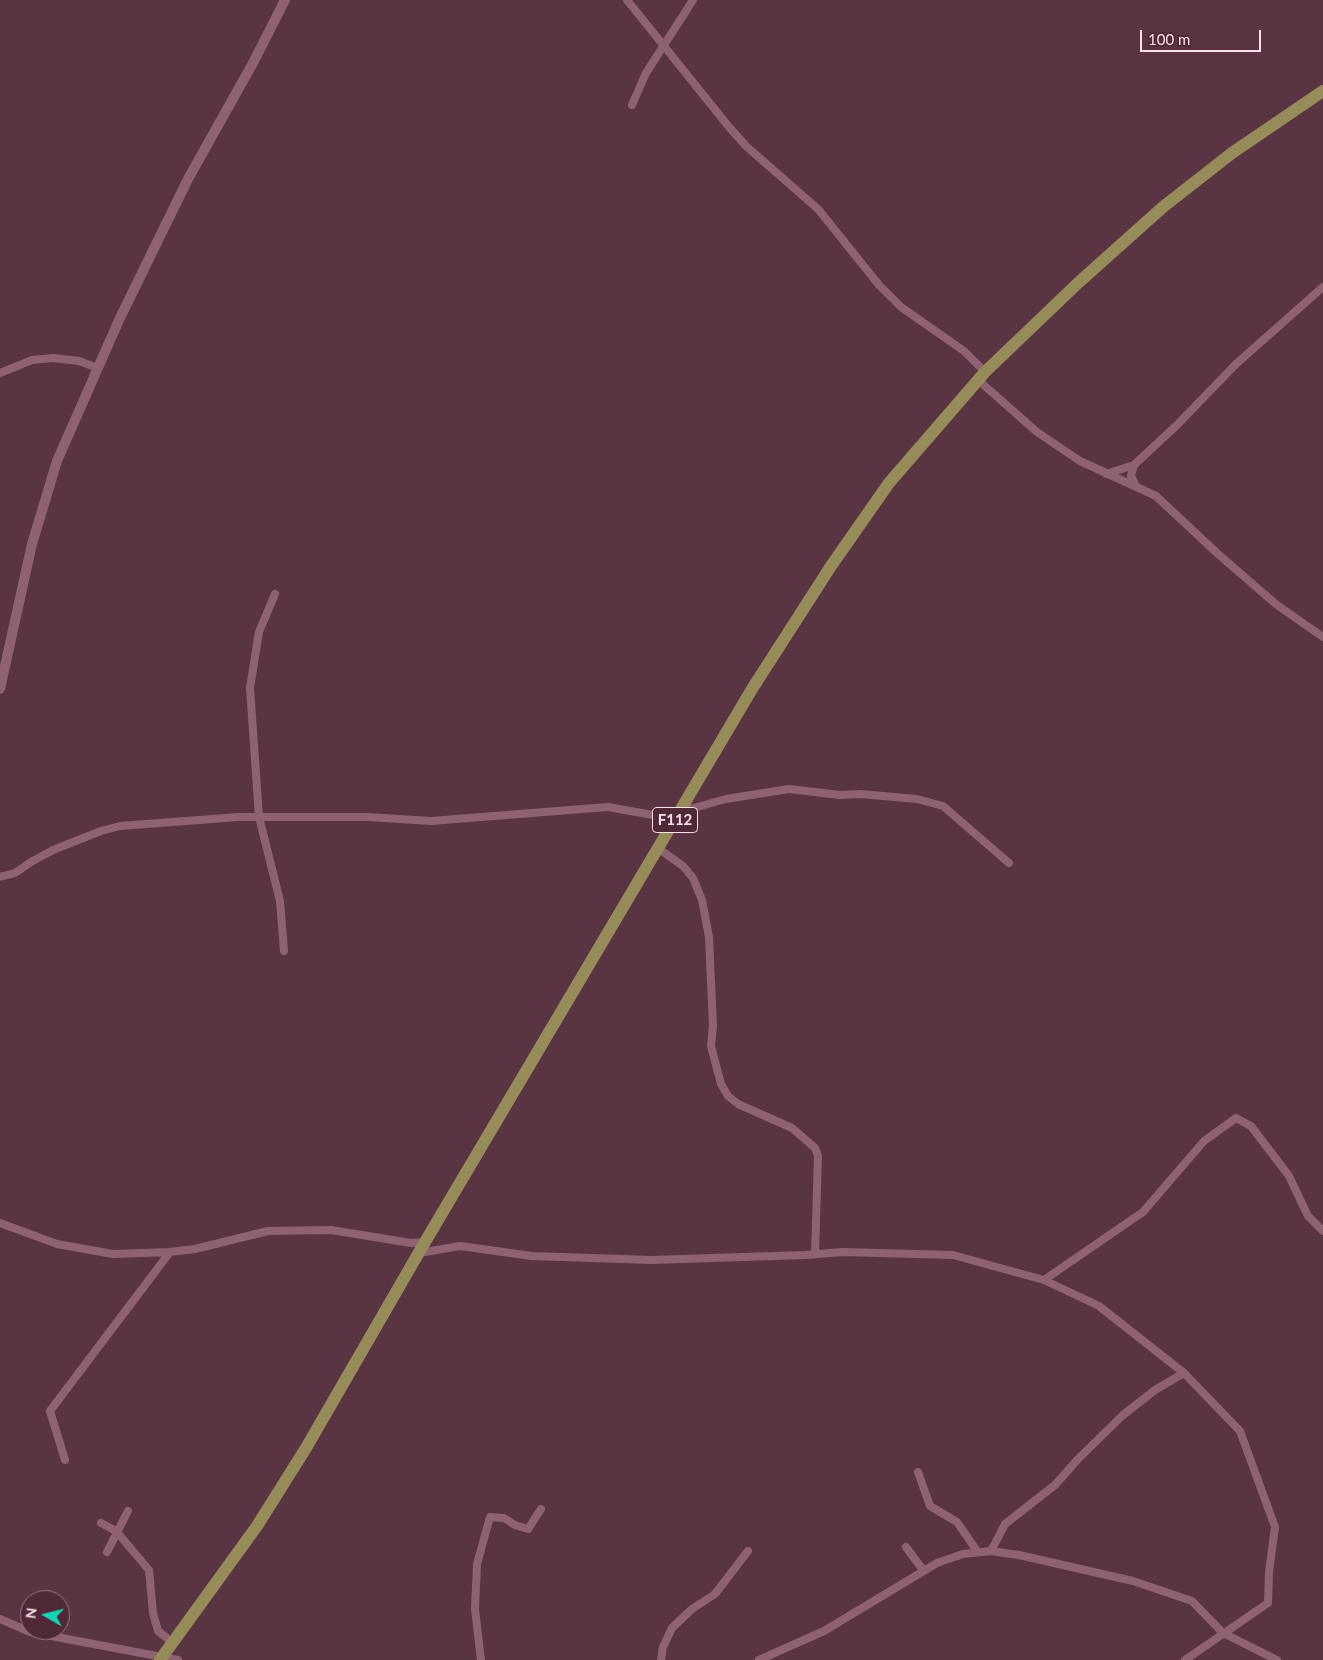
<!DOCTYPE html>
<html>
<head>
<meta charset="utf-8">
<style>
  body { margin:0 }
  #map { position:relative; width:1323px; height:1660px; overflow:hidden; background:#5b3443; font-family:Lato,sans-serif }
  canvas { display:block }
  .north { position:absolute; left:20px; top:1590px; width:50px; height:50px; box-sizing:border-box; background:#502939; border:1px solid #947380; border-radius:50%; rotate:278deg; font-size:14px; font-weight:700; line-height:20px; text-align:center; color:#fbe1ea }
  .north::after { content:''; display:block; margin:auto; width:18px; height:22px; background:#17d5b2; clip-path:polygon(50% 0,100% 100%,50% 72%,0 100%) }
  .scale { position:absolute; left:1140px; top:30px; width:121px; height:22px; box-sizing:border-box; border:2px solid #fbe1ea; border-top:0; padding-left:6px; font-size:15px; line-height:18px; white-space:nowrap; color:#fbe1ea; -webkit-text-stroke:4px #502939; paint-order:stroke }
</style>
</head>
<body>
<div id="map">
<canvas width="1323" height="1660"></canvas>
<div class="north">N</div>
<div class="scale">100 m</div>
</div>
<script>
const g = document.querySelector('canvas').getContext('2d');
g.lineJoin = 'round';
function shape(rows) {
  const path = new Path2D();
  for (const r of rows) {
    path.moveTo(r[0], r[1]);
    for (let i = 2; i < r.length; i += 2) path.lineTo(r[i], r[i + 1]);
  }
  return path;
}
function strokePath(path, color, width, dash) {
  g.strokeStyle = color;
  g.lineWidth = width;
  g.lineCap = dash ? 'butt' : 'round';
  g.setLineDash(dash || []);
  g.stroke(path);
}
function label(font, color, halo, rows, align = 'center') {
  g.font = font + ' Lato,sans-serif';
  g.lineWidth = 5;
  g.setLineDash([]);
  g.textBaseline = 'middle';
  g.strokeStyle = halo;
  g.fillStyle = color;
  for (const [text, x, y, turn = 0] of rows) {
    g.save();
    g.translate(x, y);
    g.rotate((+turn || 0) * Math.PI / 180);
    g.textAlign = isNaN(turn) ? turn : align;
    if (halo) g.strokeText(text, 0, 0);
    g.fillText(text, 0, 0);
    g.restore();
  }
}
strokePath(shape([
  [627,0,729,127,747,147,818,209,879,285,901,307,964,351,985,372],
  [632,105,646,73,693,0],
  [0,373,32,360,53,358,79,361,98,368],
  [978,380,1037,432,1080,461,1156,496,1218,554,1277,605,1323,637],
  [1106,474,1134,465],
  [1136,486,1131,476,1134,465,1177,425,1236,364,1323,287],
  [275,594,259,632,250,688,259,817,280,901,284,951],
  [679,812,726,799,789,789,840,795,860,794,917,799,943,806,1009,863],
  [659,849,683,866,693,878,702,900,709,937,713,1026,711,1046,721,1084,728,1096,738,1104,792,1128,815,1148,818,1156,815,1254],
  [0,877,15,873,31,862,53,850,101,831,120,826,238,817,368,817,431,821,608,807,653,815,673,824],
  [0,1223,57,1244,113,1254,170,1252,195,1249,268,1231,331,1230,411,1243,425,1242],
  [419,1253,460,1246,532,1256,651,1260,806,1255,842,1252,953,1255,1044,1280,1099,1306,1184,1373,1240,1431,1275,1527,1269,1572,1268,1603,1185,1660],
  [1044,1280,1143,1212,1204,1141,1236,1118,1251,1126,1289,1176,1308,1216,1323,1231],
  [65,1460,50,1411,170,1252],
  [918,1472,930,1506,957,1522,977,1551],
  [101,1523,116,1531,149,1570,153,1613,158,1631,172,1642],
  [906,1547,923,1570],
  [991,1551,1005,1524,1055,1485,1078,1459,1123,1415,1155,1390,1184,1373],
  [107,1552,128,1511],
  [0,1619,30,1632,178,1660],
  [481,1660,475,1609,477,1564,490,1517,504,1518,515,1525,528,1529,541,1509],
  [661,1660,663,1647,672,1628,692,1609,715,1594,748,1551],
  [759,1660,824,1631,937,1563,963,1554,991,1551,1019,1555,1133,1581,1192,1601,1223,1633,1277,1660]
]), '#8e6273', 8);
strokePath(shape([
  [0,689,32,544,57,461,119,320,188,179,253,63,285,0]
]), '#8e6273', 10);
strokePath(shape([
  [160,1660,257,1526,306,1448,425,1242,752,689,831,566,889,483,985,372,1078,283,1163,207,1232,153,1323,91]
]), '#968b59', 12);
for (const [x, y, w] of [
  [675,820,45]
]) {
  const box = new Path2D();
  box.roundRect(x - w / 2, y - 12.5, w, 25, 4);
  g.fillStyle = '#502939';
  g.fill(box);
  strokePath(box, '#fbe1ea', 1);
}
label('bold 15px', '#fbe1ea', null, [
  ["F112",675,820]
]);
</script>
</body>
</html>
